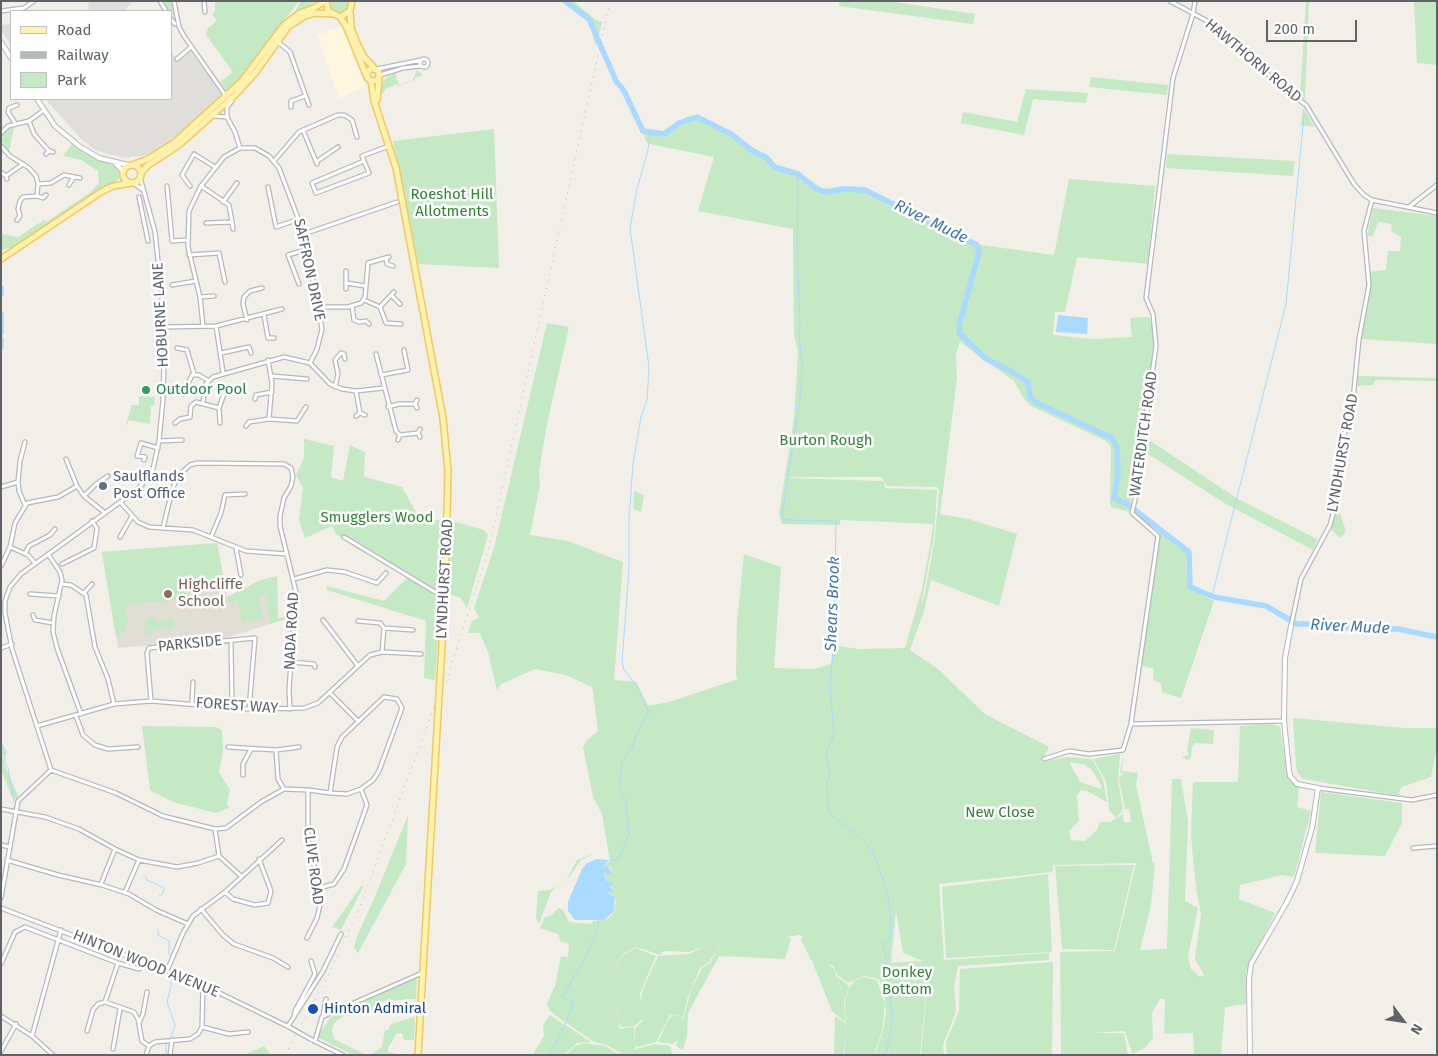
<!DOCTYPE html>
<html>
<head>
<meta charset="utf-8">
<style>
  body { margin:0 }
  #map { position:relative; width:1438px; height:1056px; overflow:hidden; background:#f1efe8; font-family:"Fira Sans",sans-serif }
  canvas { display:block }
  .frame { position:absolute; inset:0; border:2px solid #5f6368; pointer-events:none }
  .legend { position:absolute; left:10px; top:10px; width:162px; height:90px; box-sizing:border-box; background:#fff; border:1px solid #bfc1c3; margin:0; padding:6px 9px; list-style:none; font-size:15px; color:#5f6368 }
  .legend li { display:flex; align-items:center; gap:10px; height:25px }
  .legend b { width:25px; border:1px solid #bfc1c3 }
  .north { position:absolute; left:1378px; top:996px; width:50px; height:50px; -webkit-text-stroke:4px #fff; paint-order:stroke; rotate:121deg; font-size:14px; font-weight:700; line-height:20px; text-align:center; color:#5f6368 }
  .north::after { content:''; display:block; margin:auto; width:18px; height:22px; background:#5f6368; clip-path:polygon(50% 0,100% 100%,50% 72%,0 100%) }
  .scale { position:absolute; left:1266px; top:20px; width:91px; height:22px; box-sizing:border-box; border:2px solid #5f6368; border-top:0; padding-left:6px; font-size:15px; line-height:18px; white-space:nowrap; color:#5f6368; -webkit-text-stroke:4px #fff; paint-order:stroke }
</style>
</head>
<body>
<div id="map">
<canvas width="1438" height="1056"></canvas>
<div class="frame"></div>
<ul class="legend">
<li><b style="height:6px;background:#fff2af"></b>Road</li>
<li><b style="height:6px;background:#b6b7b8"></b>Railway</li>
<li><b style="height:14px;background:#c5e8c5"></b>Park</li>
</ul>
<div class="north">N</div>
<div class="scale">200 m</div>
</div>
<script>
const g = document.querySelector('canvas').getContext('2d');
g.lineJoin = 'round';
function paint(path, color) {
  g.fillStyle = color;
  g.fill(path, 'evenodd');
}
function shape(rows) {
  const path = new Path2D();
  for (const r of rows) {
    if (r.length === 3) {
      path.moveTo(r[0] + r[2], r[1]);
      path.arc(r[0], r[1], r[2], 0, 2 * Math.PI);
      continue;
    }
    path.moveTo(r[0], r[1]);
    for (let i = 2; i < r.length; i += 2) path.lineTo(r[i], r[i + 1]);
  }
  return path;
}
function strokePath(path, color, width, dash) {
  g.strokeStyle = color;
  g.lineWidth = width;
  g.lineCap = dash ? 'butt' : 'round';
  g.setLineDash(dash || []);
  g.stroke(path);
}
function label(font, color, halo, rows, align = 'center') {
  g.font = font + ' "Fira Sans",sans-serif';
  g.lineWidth = 5;
  g.setLineDash([]);
  g.textBaseline = 'middle';
  g.strokeStyle = halo;
  g.fillStyle = color;
  for (const [text, x, y, turn = 0] of rows) {
    g.save();
    g.translate(x, y);
    g.rotate((+turn || 0) * Math.PI / 180);
    g.textAlign = isNaN(turn) ? turn : align;
    if (halo) g.strokeText(text, 0, 0);
    g.fillText(text, 0, 0);
    g.restore();
  }
}
paint(shape([
  [343,26,365,87,339,98,317,35]
]), '#fef7e0');
paint(shape([
  [88,1,134,1,123,11,89,11],
  [11,24,11,46,1,30,1,25],
  [189,49,220,91,221,96,180,133,146,155,125,158,97,151,83,141,46,100,171,99,171,53,178,59]
]), '#e0deda');
paint(shape([
  [217,543,227,597,261,580,277,576,278,619,292,614,292,617,226,638,118,648,102,552]
]), '#e1ded6');
paint(shape([
  [161,1,172,1,174,15,171,15,171,11,167,11],
  [215,1,299,1,243,75,226,91,220,82,233,72,206,35,208,28,217,21,212,14,215,12],
  [301,1,318,1,294,13],
  [328,1,350,1,349,10,339,15,330,10],
  [561,1,573,1,596,20,602,22,596,46,588,20],
  [840,1,889,1,975,14,973,24,839,6],
  [1306,1,1309,1,1305,100,1307,103,1300,98],
  [1414,1,1437,1,1437,65,1417,63],
  [417,70,423,75,415,78,415,80,398,86,397,84,385,89,385,91,381,95,383,82,387,77,395,73,399,85,413,80],
  [1091,77,1168,85,1167,95,1089,87],
  [1026,89,1088,93,1086,103,1033,99,1024,135,961,123,963,112,1017,122],
  [1303,108,1308,116,1315,127,1301,125],
  [698,115,733,132,747,145,766,154,777,165,800,173,821,188,832,189,844,186,864,187,981,245,1054,255,1069,179,1155,186,1148,264,1077,257,1065,312,1055,312,1053,335,1091,339,1132,337,1130,318,1149,317,1154,331,1152,364,1129,512,1111,507,1110,503,1111,447,1106,441,1031,406,1024,399,1014,381,960,342,956,353,957,378,940,514,969,519,1017,534,999,606,931,580,924,611,910,650,938,669,985,714,1049,747,1041,762,1068,757,1092,759,1103,779,1107,802,1087,791,1080,790,1077,796,1079,821,1069,831,1071,840,1085,841,1097,830,1100,822,1110,822,1123,814,1124,822,1131,822,1129,809,1125,809,1119,780,1120,776,1123,774,1120,772,1123,754,1122,771,1138,773,1136,785,1153,863,1155,863,1151,905,1140,950,1167,949,1172,779,1181,779,1188,821,1185,901,1198,908,1188,957,1191,969,1200,977,1204,975,1195,959,1201,914,1196,889,1191,836,1193,782,1238,782,1240,726,1272,724,1280,727,1288,778,1299,787,1297,807,1311,811,1294,877,1282,875,1240,885,1239,899,1275,913,1246,971,1246,1004,1225,1007,1221,1055,1194,1055,1193,1033,1164,1034,1165,999,1160,999,1152,1013,1153,1038,1145,1048,1132,1054,1125,1031,1089,1033,1124,1033,1128,1055,1061,1055,1060,952,1115,951,1136,863,1053,865,1053,872,939,884,944,960,1049,953,1049,960,958,966,954,986,956,1012,943,1045,944,1055,921,1055,929,963,920,1055,888,1055,889,1048,887,1055,875,1055,883,1031,886,1012,885,999,879,979,864,976,848,983,837,975,833,966,827,964,834,969,836,976,849,986,844,1003,845,1022,832,1011,812,961,814,960,811,960,801,940,803,937,799,935,787,937,791,939,785,959,719,956,688,1013,687,1036,683,1050,676,1046,691,990,702,968,710,963,722,943,709,962,700,968,688,996,683,1017,670,1015,656,1042,638,1047,635,1046,635,1029,642,1021,643,1013,642,1019,635,1026,621,1027,619,1023,617,1001,619,1027,620,1029,634,1027,635,1049,621,1053,607,1045,594,1042,565,1022,567,1018,564,1022,549,1010,547,1003,555,986,561,956,568,957,569,943,561,942,558,934,540,928,545,917,550,916,559,908,563,910,569,922,591,924,593,921,604,920,610,917,614,911,616,902,615,897,608,892,613,890,603,873,605,871,612,874,610,867,602,868,610,861,602,814,593,797,583,747,586,741,598,731,593,692,592,687,566,675,535,669,501,684,497,690,488,652,480,633,468,633,472,621,479,618,474,608,494,548,547,323,569,327,547,424,539,471,540,485,530,535,568,541,623,562,614,680,636,682,648,706,669,702,738,679,736,676,737,621,744,554,781,567,774,668,815,669,831,664,833,645,858,649,905,648,922,589,931,540,933,524,840,520,840,525,782,524,779,514,794,419,798,353,794,334,793,229,698,211,714,157,654,145,646,142,643,131,663,131,687,117],
  [793,477,881,477,884,481,788,478],
  [884,481,887,486,936,487,939,490,935,538,925,593,921,606,934,536,937,490,885,488],
  [1069,762,1083,764,1091,769,1101,785,1101,789,1080,782],
  [896,911,903,953,923,961,891,963],
  [704,946,690,954,658,956,643,989,641,1001,640,993,656,956,636,948,623,955,615,967,613,977,615,966,623,954,636,947,660,955,664,951,689,952],
  [11,126,14,126,9,152,2,141,4,133],
  [494,129,499,268,418,264,393,141],
  [72,144,94,158,115,166,121,171,121,176,114,183,13,247,1,250,1,218,2,234,18,237,44,220,46,222,91,192,99,183,98,171,81,160,63,156],
  [1167,154,1295,161,1293,176,1166,168],
  [1373,208,1437,216,1437,344,1361,339,1371,286,1369,272,1386,270,1388,251,1400,251,1401,237,1391,231,1392,224,1378,222,1373,236,1367,236],
  [1357,376,1437,378,1437,381,1375,380,1373,385,1356,386],
  [139,396,155,397,154,406,151,406,150,424,129,420,125,427,132,405,139,405],
  [1146,438,1238,499,1317,539,1313,550,1226,504,1142,450],
  [304,439,334,446,331,477,343,481,350,445,365,452,364,477,402,487,419,518,446,521,435,680,424,678,426,621,327,590,327,586,384,601,409,576,357,549,336,534,332,526,305,538,299,520,303,488,296,475,304,458],
  [634,491,644,495,641,512,633,509],
  [1338,508,1346,531,1341,538,1330,529],
  [452,521,484,530,488,535,467,608,461,598,449,594],
  [1160,533,1187,553,1186,569,1188,588,1214,601,1181,698,1162,692,1161,683,1153,680,1154,669,1140,665],
  [217,543,226,591,215,593,214,587,182,594,179,600,125,604,128,622,122,635,116,636,102,552],
  [277,576,278,619,292,614,292,617,270,624,266,595,259,596,263,619,242,623,238,600,228,602,227,597,261,580],
  [156,617,156,621,173,618,173,627,157,629,152,630,153,634,148,635,144,631,146,618],
  [1293,718,1404,728,1437,728,1437,746,1431,777,1401,787,1399,793,1402,796,1303,779,1297,772,1296,765],
  [142,726,216,727,222,730,223,751,219,772,230,790,227,803,229,808,216,813,173,802,150,790],
  [1191,728,1214,730,1213,744,1195,743,1192,746,1191,758,1188,760,1182,757,1189,754,1187,750],
  [1,742,6,751,3,757,4,764,19,798,17,800,12,797,1,770],
  [1120,754,1118,780,1123,809,1116,818,1109,810,1106,781,1093,759],
  [1321,792,1402,803,1402,823,1385,856,1315,853],
  [408,815,406,864,358,953,354,948,357,936,374,899],
  [595,853,581,860,568,878,566,881,556,887,551,892,539,924,536,918,538,891,550,890,566,881,577,860],
  [1134,865,1114,950,1062,949,1055,866],
  [1048,874,1052,952,946,958,942,887],
  [362,885,363,887,341,930,332,927],
  [1053,962,1052,1055,947,1055,946,1042,959,1011,960,969],
  [417,977,416,999,379,1001,376,1007,361,1014,344,1016,334,1023,332,1030,334,1039,366,1055,353,1055,317,1037,330,1018,345,1008],
  [864,977,877,980,885,1004,882,1031,874,1055,844,1055,846,1034,843,1055,834,1055,835,1016,845,1023,846,1033,845,1004,848,990,854,981],
  [550,1015,563,1024,561,1029,564,1024,591,1042,577,1043,564,1055,533,1055,544,1036,543,1025],
  [675,1015,683,1018,678,1040,673,1044,658,1042,667,1022,672,1016],
  [415,1017,414,1040,404,1040,402,1033,397,1033,388,1048,388,1052,400,1055,370,1055,382,1047,385,1030,388,1030,391,1024],
  [584,1043,605,1046,618,1054,654,1044,670,1046,672,1052,672,1055,566,1055,575,1046],
  [264,1046,271,1055,245,1055,246,1054]
]), '#c5e8c5');
paint(shape([
  [1058,315,1088,318,1087,334,1056,332],
  [596,859,609,860,602,868,608,866,612,874,610,875,605,872,603,873,607,881,613,883,610,887,613,891,608,893,615,897,614,911,604,920,575,920,568,911,568,902,582,869,586,864]
]), '#aadaff');
strokePath(shape([
  [798,174,797,252,800,324,799,334,802,363,801,391,782,517,784,520,836,521,834,642,830,686,834,735,826,754,830,776,827,783,828,808,830,814,863,840,872,850,887,890,891,916,890,940,884,943,883,952,886,954,886,970,893,1018,886,1055],
  [1212,596,1286,304,1304,115],
  [1,743,6,751,4,762,8,768,14,802],
  [610,861,618,859,629,834,626,802,619,788,622,762,632,748,638,731,649,712,637,686,624,670,622,662,629,569,629,518,633,464,641,417,647,400,649,367,630,228,637,189,648,150,650,133],
  [145,876,147,880,164,888,163,893,159,896],
  [158,929,158,935,169,941,169,955],
  [171,1037,175,1025,167,1002,171,986,171,975],
  [166,1043,166,1055],
  [547,1055,555,1045,572,1008,573,1001,563,998,563,996,584,960,598,929,598,920]
]), '#aadaff', 1);
strokePath(shape([
  [565,1,589,19,616,81,624,91,643,131,664,134,679,123,697,117,731,134,753,151,767,158,774,167,798,174,815,188,825,192,843,189,865,190,977,245,979,252,960,322,959,333,986,359,1011,371,1028,382,1030,397,1037,403,1112,438,1117,448,1118,474,1114,498,1127,504,1189,552,1190,587,1214,597,1266,606,1297,624,1325,624,1358,629,1398,629,1437,637],
  [1,288,1,294],
  [1,314,1,333],
  [1,339,1,347]
]), '#aadaff', 5.5);
const minor = shape([
  [160,1,166,11],
  [174,1,179,27,184,36,226,96],
  [204,1,205,12],
  [1170,1,1209,22,1289,93,1306,105,1354,184,1364,195,1372,200,1437,213],
  [1195,1,1193,14,1173,78,1146,298,1153,314,1156,346,1146,418,1139,448,1137,491,1132,513,1158,536,1131,724,1284,721],
  [1,11,24,8,34,1],
  [171,19,175,24],
  [277,41,290,52,309,105],
  [177,59,191,47],
  [424,63,4],
  [377,69,421,60],
  [380,75,403,68,421,66],
  [232,101,227,107,227,117,235,132,240,148],
  [291,107,291,101,305,96],
  [214,116,227,117],
  [29,121,34,134,49,151],
  [15,123,8,112,9,108,17,105],
  [303,130,317,164],
  [1,133,8,126,29,121,44,110],
  [1,146,10,156,29,168,36,176,38,184,37,196,23,197,20,201,18,209,20,216,17,220],
  [46,154,49,151,53,152],
  [274,161,299,132,338,115,344,115,352,120,357,137],
  [364,161,369,173,316,193,312,183,364,161,362,156,389,146],
  [316,162,338,147],
  [2,173,6,176],
  [7,179,6,176,23,164],
  [133,183,143,190],
  [38,184,51,183,64,175,80,178],
  [69,185,73,178],
  [167,186,172,241,188,240],
  [190,186,182,175,194,154,215,167],
  [201,186,229,205,232,222,206,223],
  [268,187,276,227,299,219],
  [37,196,43,198,46,195],
  [139,197,148,241],
  [223,202,237,183],
  [1410,206,1437,185],
  [232,222,233,229],
  [304,234,397,202],
  [189,255,219,253,225,282],
  [386,258,387,264,393,266],
  [347,283,365,286],
  [299,284,288,255,308,249],
  [172,285,196,281],
  [346,289,346,271],
  [392,296,400,304],
  [200,297,214,296],
  [364,300,380,307,386,323,401,324],
  [352,306,354,320,359,322,366,321,369,324],
  [319,307,348,307,361,303,365,297,368,263,389,257],
  [380,307,394,292],
  [264,315,268,338,274,338],
  [247,320,243,304,244,297,250,291,262,288],
  [203,326,200,297,188,247,189,211,201,186,224,157,240,148,255,148,269,156,279,168,304,234,322,329,317,349,310,363],
  [216,326,223,372],
  [165,327,216,326,282,309],
  [177,348,187,350,194,374],
  [221,353,249,347,251,353],
  [376,354,396,431,400,435,418,433],
  [268,360,272,383,269,419],
  [381,375,408,370,404,350],
  [272,376,307,379],
  [335,387,338,374,335,360,341,353,344,354,345,359],
  [356,391,360,413],
  [183,394,192,375,199,375,209,381],
  [255,399,256,395,272,392],
  [203,402,206,384,213,377,284,357,310,363,330,384,342,389,356,391,383,388],
  [388,407,399,404,415,404],
  [219,408,220,423],
  [417,408,415,404,417,400],
  [356,416,360,413,365,415],
  [175,423,180,419,190,417,191,406,196,402,219,408,225,391],
  [246,426,249,422,269,419,297,421,306,407],
  [420,429,418,433,420,437],
  [398,440,400,435],
  [159,441,182,440],
  [66,459,77,486,84,496,105,513],
  [144,460,145,457,137,456,141,443,158,448],
  [137,476,142,485],
  [1,487,18,482],
  [84,496,96,484,108,476],
  [121,503,138,522,149,527,193,530,246,551,287,554],
  [25,505,19,491,18,482,20,461,25,442],
  [163,528,172,490,178,476,190,465,197,463,284,464,291,468,293,477,291,486,284,498,280,516,280,526,296,592,289,690,290,709],
  [120,537,132,516],
  [211,537,221,513,225,495,245,494],
  [344,537,435,592,445,593],
  [10,547,15,523,27,503,58,497,77,486],
  [236,548,241,575],
  [25,554,29,546,50,535,55,529],
  [48,554,60,572,62,580,54,616,53,632,57,648,81,714],
  [62,564,94,548,97,528,92,521],
  [1,566,10,547,28,555,35,563],
  [294,579,327,570,345,572,377,583,386,573],
  [62,584,71,585,86,595,95,647,108,679,114,704],
  [84,593,92,584],
  [30,594,59,596],
  [33,615,35,620,53,623],
  [323,620,358,666],
  [358,621,380,623,384,628,382,652],
  [1291,626,1301,579,1330,525,1338,495,1347,413,1353,400,1359,339,1369,285,1364,231,1372,200],
  [384,628,413,630],
  [231,640,232,707],
  [1,648,12,644],
  [291,662,314,664,315,667],
  [330,693,358,721],
  [151,701,147,653,149,648,255,638,249,709],
  [192,703,193,682],
  [76,716,83,735,95,745,108,749,138,747],
  [37,726,114,704,151,701,247,709,304,708,318,703,370,655,382,652,421,654],
  [228,747,276,750,299,747],
  [276,750,278,779,284,789],
  [1044,759,1069,751,1089,754,1123,750,1131,724],
  [51,770,12,649,5,613,5,601,10,587,21,574,138,489,153,469,159,441,163,400,165,327,155,232,140,177],
  [51,770,116,793,163,816,215,829,226,828,261,802,284,789,308,790,330,793,347,794,361,789,373,780,379,771,402,708,397,699,384,697,342,737,337,747,330,793],
  [243,775,243,764,251,749],
  [1318,788,1412,800,1437,795],
  [1,809,45,817,79,829,115,849,139,860,177,867,198,863,219,856],
  [215,829,219,856,241,876],
  [1,845,10,847],
  [1413,848,1437,846],
  [7,860,58,875,102,885,129,894,156,910,188,924],
  [101,884,115,849],
  [319,888,334,884,344,869,367,805,361,789],
  [125,892,139,860],
  [225,892,233,899,255,905,268,903,271,891,259,859],
  [1,898,18,801,51,770],
  [1,908,203,985,291,1028],
  [201,909,223,935,234,944,273,958,288,967],
  [307,938,317,918,320,905,319,888,308,838,308,790],
  [118,963,139,969],
  [1,964,15,932,25,927,118,963,105,1002,134,1012,138,1019,142,1041,149,1046],
  [167,971,183,933,193,916,225,892,282,840],
  [1,1016,32,1036,53,1055],
  [323,1016,326,999],
  [294,1017,295,1011,315,974,311,961],
  [139,1023,143,1014,147,992],
  [288,1026,323,971,341,934],
  [202,1027,229,1034,248,1032],
  [87,1031,93,1010,98,1004,105,1002],
  [32,1036,61,930],
  [314,1041,343,1055],
  [315,1041,322,1017,422,973],
  [113,1049,120,1009],
  [1,1051,16,1024],
  [146,1055,149,1046,155,1042,190,1039,198,1034,202,1027,203,985],
  [170,1055,172,1040]
]);
const tertiary = shape([
  [1,42,11,58],
  [37,99,55,126,79,146,99,158,128,165],
  [116,164,123,171],
  [1250,1055,1249,979,1251,964,1287,902,1297,881,1312,828,1318,788,1297,784,1290,776,1289,770,1284,721,1285,658,1291,626]
]);
const primary = shape([
  [326,1,328,11,340,17,350,11,352,1],
  [350,11,351,28,357,43,364,57,374,68],
  [340,17,346,26,367,77],
  [373,75,6],
  [371,81,374,101,396,168,443,418,448,471,445,593,418,1055],
  [377,100,379,79],
  [132,174,9],
  [132,165,148,159,175,142,242,81,284,25,300,13,314,8,325,1],
  [141,173,147,166,179,145,235,95,256,72,288,27,305,16,315,13,331,14],
  [1,259,101,192,113,186,131,183]
]);
strokePath(minor, '#b5b8bc', 5.5);
strokePath(tertiary, '#b5b8bc', 6);
strokePath(primary, '#f2c960', 8);
strokePath(minor, '#fff', 3);
strokePath(tertiary, '#fff', 4);
strokePath(primary, '#fff2af', 5);
strokePath(shape([
  [446,682,489,548,610,1],
  [285,1055,325,982,359,909,435,705]
]), '#b6b7b8', 1, [1, 6]);
const minorBridge = shape([
  [291,1028,312,1040]
]);
strokePath(minorBridge, '#b5b8bc', 5.5, []);
strokePath(minorBridge, '#fff', 3);
for (const [x, y, r, color] of [
  [146,390,5,"#2e9e5b"],
  [103,486,5,"#5c6f8a"],
  [168,594,5,"#8d6e63"],
  [313,1009,6,"#1a4fb4"]
]) {
  const dot = new Path2D();
  dot.arc(x, y, r, 0, 2 * Math.PI);
  g.fillStyle = color;
  g.fill(dot);
  strokePath(dot, '#fff', 2);
}
label('15px', '#5f6368', '#fff', [
  ["HAWTHORN ROAD",1253,61,40],
  ["SAFFRON DRIVE",309,270,78],
  ["HOBURNE LANE",161,315,-93],
  ["WATERDITCH ROAD",1144,434,-82],
  ["LYNDHURST ROAD",1343,453,-80],
  ["LYNDHURST ROAD",445,579,-87],
  ["NADA ROAD",292,631,-87],
  ["PARKSIDE",190,644,-6],
  ["FOREST WAY",237,706,4],
  ["CLIVE ROAD",313,866,83],
  ["HINTON WOOD AVENUE",146,964,22]
]);
label('15px', '#348238', '#fff', [
  ["Roeshot Hill",452,195],
  ["Allotments",452,212],
  ["Burton Rough",826,441],
  ["Smugglers Wood",377,518],
  ["New Close",1000,813],
  ["Donkey",907,973],
  ["Bottom",907,990]
]);
label('15px', '#27864d', '#fff', [
  ["Outdoor Pool",156,390]
], 'left');
label('15px', '#4e5e75', '#fff', [
  ["Saulflands",113,477],
  ["Post Office",113,494]
], 'left');
label('15px', '#785e54', '#fff', [
  ["Highcliffe",178,585],
  ["School",178,602]
], 'left');
label('15px', '#164399', '#fff', [
  ["Hinton Admiral",324,1009]
], 'left');
label('italic 16px', '#4174aa', '#fff', [
  ["River Mude",931,222,26],
  ["Shears Brook",833,604,-88],
  ["River Mude",1350,627,3]
]);
</script>
</body>
</html>
